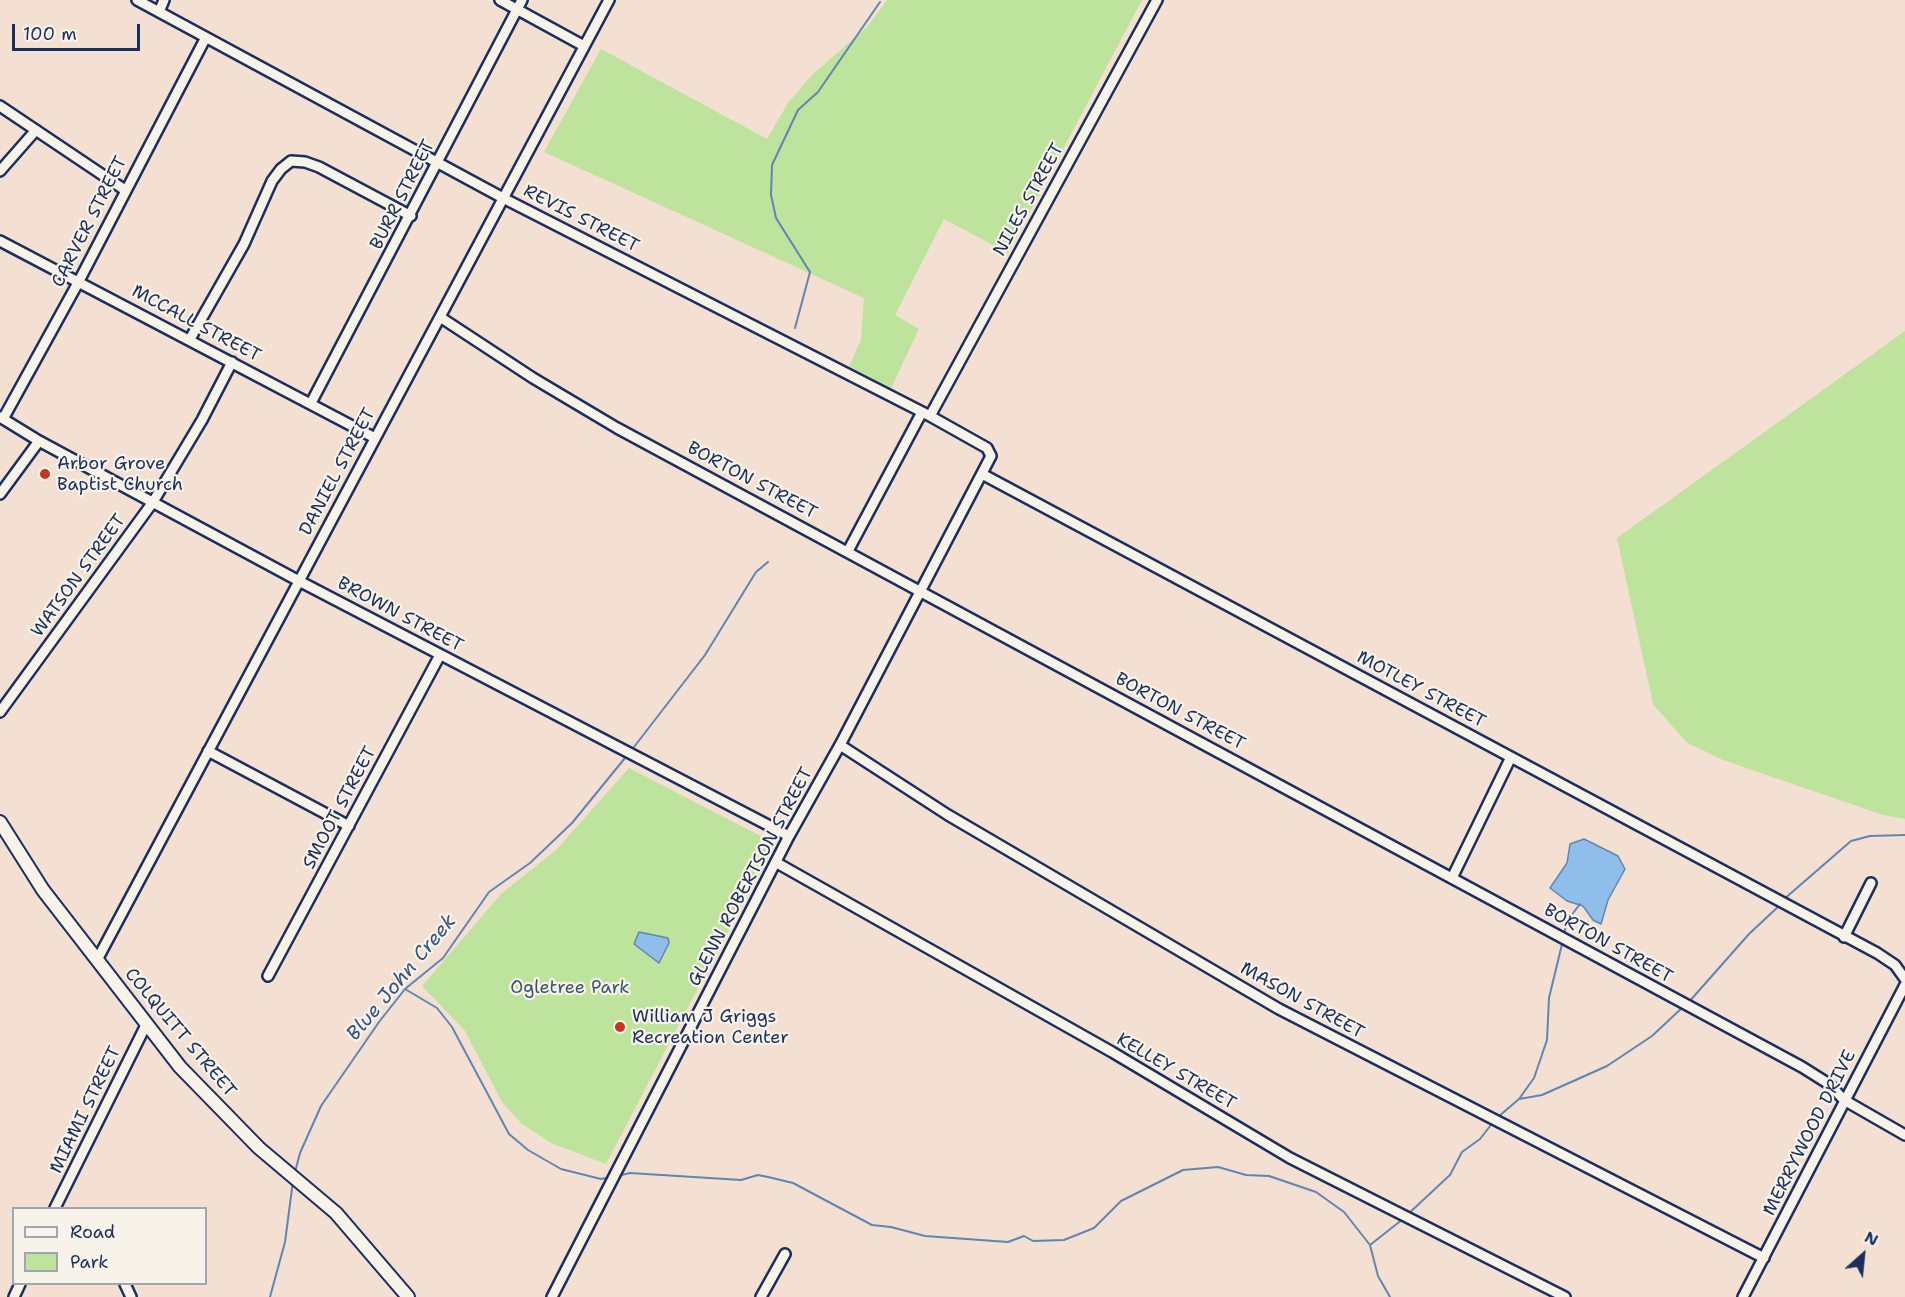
<!DOCTYPE html>
<html>
<head>
<meta charset="utf-8">
<style>
  body { margin:0 }
  #map { position:relative; width:1905px; height:1297px; overflow:hidden; background:#f3e0d2; font-family:"Shantell Sans",sans-serif }
  canvas { display:block }
  .legend { position:absolute; left:12px; top:1207px; width:195px; height:78px; box-sizing:border-box; background:#f7f3e8; border:2px solid #9fa5b1; margin:0; padding:8px 10px; list-style:none; font-size:18px; color:#1b2f5e }
  .legend li { display:flex; align-items:center; gap:12px; height:30px }
  .legend b { width:30px; border:2px solid #9fa5b1 }
  .north { position:absolute; left:1833px; top:1225px; width:60px; height:60px; -webkit-text-stroke:4px #f7f3e8; paint-order:stroke; rotate:27deg; font-size:16px; font-weight:700; line-height:24px; text-align:center; color:#1b2f5e }
  .north::after { content:''; display:block; margin:auto; width:21px; height:27px; background:#1b2f5e; clip-path:polygon(50% 0,100% 100%,50% 72%,0 100%) }
  .scale { position:absolute; left:12px; top:24px; width:128px; height:27px; box-sizing:border-box; border:3px solid #1b2f5e; border-top:0; padding-left:8px; font-size:18px; line-height:21px; white-space:nowrap; color:#1b2f5e; -webkit-text-stroke:4px #f7f3e8; paint-order:stroke }
</style>
</head>
<body>
<div id="map">
<canvas width="1905" height="1297"></canvas>
<ul class="legend">
<li><b style="height:8px;background:#f7f3e8"></b>Road</li>
<li><b style="height:16px;background:#bee39d"></b>Park</li>
</ul>
<div class="north">N</div>
<div class="scale">100 m</div>
</div>
<script>
const g = document.querySelector('canvas').getContext('2d');
g.lineJoin = 'round';
function paint(path, color) {
  g.fillStyle = color;
  g.fill(path, 'evenodd');
}
function shape(rows) {
  const path = new Path2D();
  for (const r of rows) {
    path.moveTo(r[0], r[1]);
    for (let i = 2; i < r.length; i += 2) path.lineTo(r[i], r[i + 1]);
  }
  return path;
}
function strokePath(path, color, width, dash) {
  g.strokeStyle = color;
  g.lineWidth = width;
  g.lineCap = dash ? 'butt' : 'round';
  g.setLineDash(dash || []);
  g.stroke(path);
}
function label(font, color, halo, rows, align = 'center') {
  g.font = font + ' "Shantell Sans",sans-serif';
  g.lineWidth = 4.5;
  g.setLineDash([]);
  g.textBaseline = 'middle';
  g.strokeStyle = halo;
  g.fillStyle = color;
  for (const [text, x, y, turn = 0] of rows) {
    g.save();
    g.translate(x, y);
    g.rotate((+turn || 0) * Math.PI / 180);
    g.textAlign = isNaN(turn) ? turn : align;
    if (halo) g.strokeText(text, 0, 0);
    g.fillText(text, 0, 0);
    g.restore();
  }
}
paint(shape([
  [887,0,1142,0,1008,253,944,219,895,315,919,329,891,388,849,366,861,340,864,298,544,152,601,49,767,139,788,103,812,75,868,26],
  [1905,331,1905,819,1883,815,1723,760,1686,742,1653,704,1617,538],
  [629,768,774,843,606,1164,551,1143,522,1124,502,1102,465,1031,422,986,501,894,556,850]
]), '#bee39d');
const water = shape([
  [1584,839,1618,856,1625,869,1608,900,1601,924,1593,920,1583,906,1567,901,1550,888,1567,863,1570,844,1584,839],
  [639,932,668,938,669,943,659,963,634,944,639,932]
]);
paint(water, '#90beea');
strokePath(water, '#6185b2', 1.5);
strokePath(shape([
  [795,328,810,272,776,218,771,195,772,165,798,110,818,92,880,2],
  [634,747,705,655,756,572,768,562],
  [1783,900,1851,841,1870,836,1905,835],
  [1564,934,1567,921,1580,904],
  [405,989,437,1008,452,1027,509,1134,528,1150,561,1169,601,1179,611,1177],
  [1688,1003,1749,934,1780,905],
  [1519,1099,1542,1095,1607,1066,1652,1036,1683,1007],
  [1498,1117,1519,1099,1534,1078,1547,1040,1549,998,1563,940],
  [295,1172,300,1153,321,1106,379,1022,405,989,443,958,489,892,530,863,572,823,625,758],
  [617,1176,630,1173,741,1180,758,1175,768,1177,793,1183,872,1225,891,1227,925,1236,1008,1242,1024,1236,1033,1241,1064,1240,1094,1228,1121,1201,1183,1170,1218,1167,1246,1175,1269,1176,1316,1192,1344,1212,1370,1245,1378,1276,1390,1297],
  [1407,1215,1450,1175,1462,1152,1480,1139,1494,1121],
  [1370,1245,1403,1219],
  [270,1297,285,1242,293,1181]
]), '#6185b2', 2);
const minor = shape([
  [137,0,503,198,930,416,987,448,991,456,840,745,789,836,552,1297],
  [500,0,584,46],
  [159,12,164,0],
  [0,106,125,190],
  [0,171,36,130],
  [0,241,375,438],
  [440,317,533,378,617,428,1802,1067,1829,1084,1844,1100,1905,1135],
  [190,339,244,244,272,181,281,169,291,161,305,162,319,167,411,216],
  [311,403,522,0],
  [930,416,1157,0],
  [0,417,39,441,299,581,789,836],
  [3,419,79,281,205,39],
  [982,474,1877,953,1895,965,1905,979],
  [0,494,39,441],
  [848,551,922,412],
  [0,712,153,502,202,420,232,362],
  [840,745,948,815,1279,1009,1764,1258],
  [208,751,349,826],
  [777,863,1112,1052,1290,1158,1565,1297],
  [1452,878,1511,757],
  [1844,937,1871,883],
  [97,960,609,0],
  [268,976,440,655],
  [55,1208,146,1025],
  [125,1284,131,1297],
  [14,1297,20,1284],
  [761,1297,785,1254],
  [1743,1297,1905,985]
]);
const tertiary = shape([
  [0,822,43,890,180,1067,259,1148,336,1213,408,1297]
]);
strokePath(minor, '#1b2f5e', 14);
strokePath(tertiary, '#1b2f5e', 16);
strokePath(minor, '#f7f3e8', 9);
strokePath(tertiary, '#f7f3e8', 12);
for (const [x, y, r, color] of [
  [45,474,6,"#c8321e"],
  [620,1027,6,"#c8321e"]
]) {
  const dot = new Path2D();
  dot.arc(x, y, r, 0, 2 * Math.PI);
  g.fillStyle = color;
  g.fill(dot);
  strokePath(dot, '#f7f3e8', 2);
}
label('18px', '#1b2f5e', '#f7f3e8', [
  ["BURR STREET",403,195,-63],
  ["NILES STREET",1029,200,-61],
  ["REVIS STREET",581,219,27],
  ["CARVER STREET",90,222,-63],
  ["MCCALL STREET",196,324,28],
  ["DANIEL STREET",338,472,-62],
  ["BORTON STREET",752,481,28],
  ["WATSON STREET",79,576,-54],
  ["BROWN STREET",400,615,28],
  ["MOTLEY STREET",1421,690,28],
  ["BORTON STREET",1180,712,28],
  ["SMOOT STREET",340,808,-62],
  ["GLENN ROBERTSON STREET",751,877,-62],
  ["BORTON STREET",1608,944,29],
  ["MASON STREET",1302,1001,29],
  ["COLQUITT STREET",180,1033,50],
  ["KELLEY STREET",1176,1072,30],
  ["MIAMI STREET",86,1110,-64],
  ["MERRYWOOD DRIVE",1810,1133,-63]
]);
label('18px', '#1b2f5e', '#f7f3e8', [
  ["Arbor Grove",57,464],
  ["Baptist Church",57,485],
  ["William J Griggs",632,1017],
  ["Recreation Center",632,1038]
], 'left');
label('18px', '#3c536b', '#f7f3e8', [
  ["Ogletree Park",570,988]
]);
label('italic 20px', '#385381', '#f7f3e8', [
  ["Blue John Creek",402,978,-50]
]);
</script>
</body>
</html>
